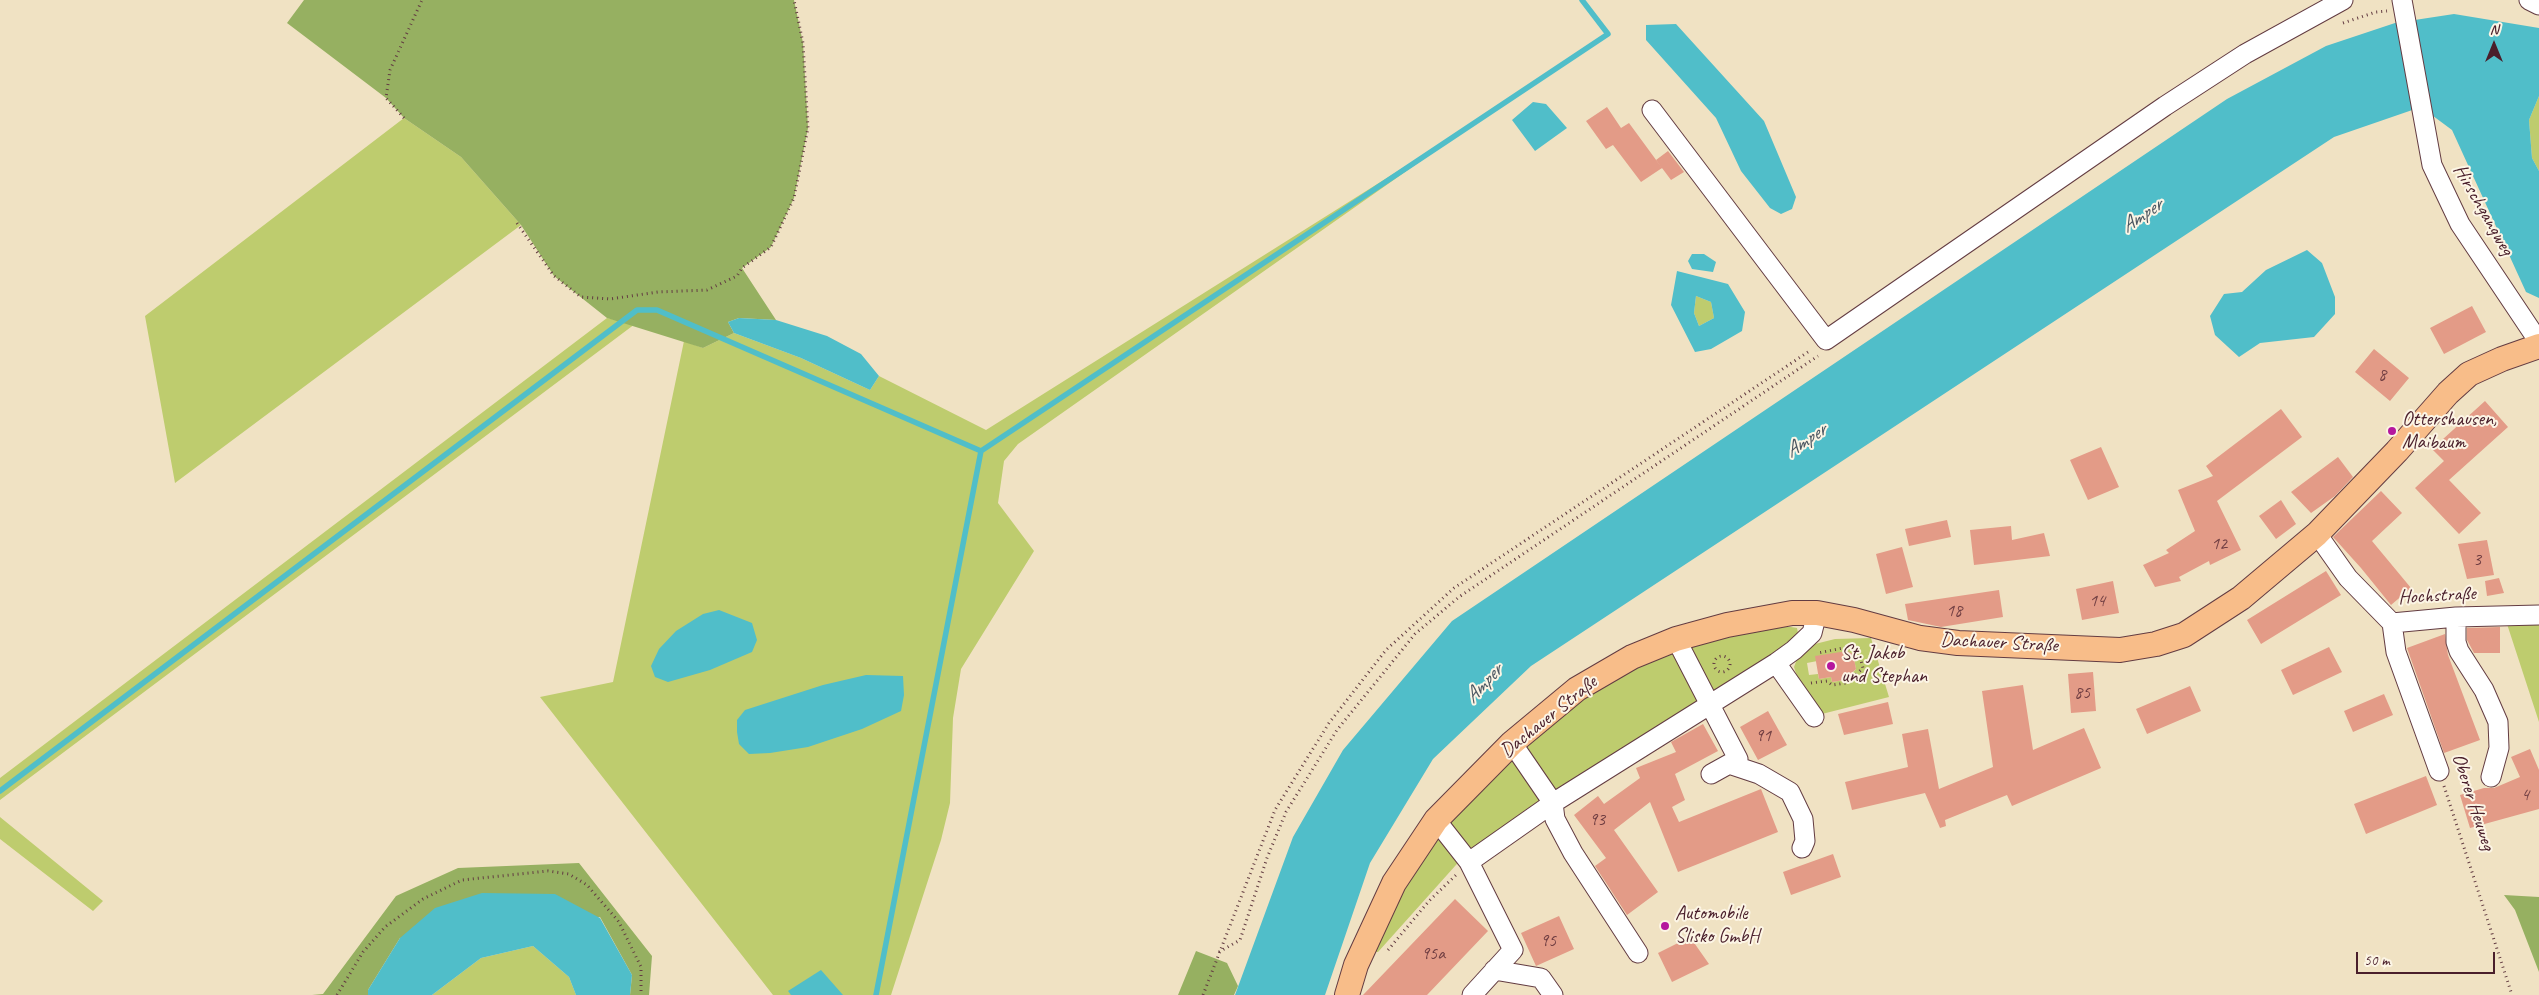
<!DOCTYPE html>
<html>
<head>
<meta charset="utf-8">
<style>
  body { margin:0 }
  #map { position:relative; width:2539px; height:995px; overflow:hidden; background:#f0e2c3; font-family:Caveat,sans-serif }
  canvas { display:block }
  .north { position:absolute; left:2469px; top:20px; width:50px; height:50px; -webkit-text-stroke:4px #fcf5e5; paint-order:stroke; rotate:0deg; font-size:14px; font-weight:700; line-height:20px; text-align:center; color:#4a1f2b }
  .north::after { content:''; display:block; margin:auto; width:18px; height:22px; background:#4a1f2b; clip-path:polygon(50% 0,100% 100%,50% 72%,0 100%) }
  .scale { position:absolute; left:2356px; top:952px; width:139px; height:22px; box-sizing:border-box; border:2px solid #4a1f2b; border-top:0; padding-left:6px; font-size:15px; line-height:18px; white-space:nowrap; color:#4a1f2b; -webkit-text-stroke:4px #fcf5e5; paint-order:stroke }
</style>
</head>
<body>
<div id="map">
<canvas width="2539" height="995"></canvas>
<div class="north">N</div>
<div class="scale">50 m</div>
</div>
<script>
const g = document.querySelector('canvas').getContext('2d');
g.lineJoin = 'round';
function paint(path, color) {
  g.fillStyle = color;
  g.fill(path, 'evenodd');
}
function shape(rows) {
  const path = new Path2D();
  for (const r of rows) {
    if (r.length === 3) {
      path.moveTo(r[0] + r[2], r[1]);
      path.arc(r[0], r[1], r[2], 0, 2 * Math.PI);
      continue;
    }
    path.moveTo(r[0], r[1]);
    for (let i = 2; i < r.length; i += 2) path.lineTo(r[i], r[i + 1]);
  }
  return path;
}
function strokePath(path, color, width, dash) {
  g.strokeStyle = color;
  g.lineWidth = width;
  g.lineCap = dash ? 'butt' : 'round';
  g.setLineDash(dash || []);
  g.stroke(path);
}
function label(font, color, halo, rows, align = 'center') {
  g.font = font + ' Caveat,sans-serif';
  g.lineWidth = 4;
  g.setLineDash([]);
  g.textBaseline = 'middle';
  g.strokeStyle = halo;
  g.fillStyle = color;
  for (const [text, x, y, turn = 0] of rows) {
    g.save();
    g.translate(x, y);
    g.rotate((+turn || 0) * Math.PI / 180);
    g.textAlign = isNaN(turn) ? turn : align;
    if (halo) g.strokeText(text, 0, 0);
    g.fillText(text, 0, 0);
    g.restore();
  }
}
paint(shape([
  [2539,96,2539,171,2532,158,2529,120],
  [404,118,461,157,521,225,175,483,145,316],
  [1479,120,1018,444,1004,461,998,503,1034,551,961,669,953,718,950,803,941,840,891,995,773,995,540,697,613,682,684,341,703,348,734,333,801,358,870,390,879,376,986,430],
  [1696,296,1711,302,1714,318,1699,326,1694,313],
  [607,318,635,324,0,800,0,778],
  [2507,624,2539,624,2539,722],
  [1769,627,1791,627,1797,628,1798,633,1796,638,1747,673,1704,697,1547,795,1464,856,1378,952,1374,952,1401,888,1443,829,1518,752,1583,699,1637,667,1681,649],
  [1871,638,1889,697,1818,715,1799,683,1794,667,1797,659,1815,644,1835,639],
  [1853,654,1856,669,1851,674,1844,675,1845,680,1832,682,1831,677,1819,679,1818,674,1809,675,1807,663],
  [0,817,103,901,93,911,0,839],
  [533,946,569,977,576,995,432,995,481,958]
]), '#becc6e');
paint(shape([
  [304,0,794,0,803,43,808,128,794,198,771,247,742,268,776,320,739,318,728,322,734,333,703,348,607,318,554,276,521,225,461,157,404,118,386,98,287,23],
  [579,863,652,956,649,995,630,995,632,975,600,917,400,938,368,990,368,995,312,995,323,994,396,896,458,868],
  [2504,895,2539,897,2539,972,2515,910],
  [1196,951,1227,963,1238,986,1234,995,1178,995]
]), '#96b061');
paint(shape([
  [2454,14,2539,28,2539,96,2529,120,2532,158,2539,171,2539,298,2526,292,2452,130,2421,107,2334,137,1531,666,1433,759,1370,863,1325,995,1235,995,1293,837,1343,750,1452,621,2227,99,2326,46,2395,23],
  [1676,24,1764,121,1796,197,1792,209,1781,214,1770,208,1741,171,1716,118,1646,40,1646,25],
  [1533,102,1546,104,1567,128,1535,151,1512,120],
  [2307,250,2322,263,2335,297,2335,314,2314,337,2260,343,2239,357,2215,335,2210,316,2224,294,2242,292,2266,270],
  [1692,254,1704,254,1716,262,1713,272,1692,269,1688,261],
  [1677,271,1728,284,1745,312,1742,331,1711,349,1695,352,1671,305],
  [1696,296,1711,302,1714,318,1699,326,1694,313],
  [739,318,776,320,827,336,861,354,879,376,870,390,801,358,734,333,728,322],
  [719,610,752,623,757,640,752,652,710,670,668,682,655,677,651,666,659,649,676,631,703,614],
  [866,675,903,676,904,695,901,711,862,729,808,747,770,753,749,754,739,744,737,732,737,720,745,710,823,685],
  [482,893,555,894,600,918,632,975,630,995,576,995,569,977,533,946,481,958,432,995,368,995,368,990,400,938,435,908],
  [821,970,843,995,791,995,788,991]
]), '#50bec9');
strokePath(shape([
  [0,791,637,310,657,310,981,451,1608,34,1582,0],
  [876,995,981,451]
]), '#50bec9', 5.5);
paint(shape([
  [1607,107,1621,128,1629,123,1662,168,1641,182,1613,145,1606,149,1586,121],
  [1668,151,1684,172,1671,180,1656,160],
  [2472,306,2486,332,2444,354,2430,328],
  [2374,349,2409,378,2390,401,2355,372],
  [2485,401,2508,427,2449,480,2481,513,2459,534,2415,488,2444,461,2432,449],
  [2281,409,2302,437,2217,501,2241,550,2210,565,2209,561,2179,577,2181,581,2155,587,2143,565,2169,553,2166,550,2195,531,2178,490,2213,476,2206,466],
  [2101,447,2119,487,2088,500,2070,460],
  [2338,457,2353,477,2335,496,2311,513,2291,492],
  [2381,491,2402,513,2372,541,2411,588,2391,605,2361,568,2333,537],
  [2281,500,2296,524,2276,539,2259,516],
  [1947,520,1951,537,1909,546,1905,529],
  [2011,526,2012,540,2044,533,2050,556,1974,565,1970,530],
  [2487,540,2494,575,2467,579,2458,544],
  [1902,547,1913,587,1886,594,1876,554],
  [2326,571,2341,595,2261,644,2247,620],
  [2499,578,2504,593,2487,596,2485,581],
  [2113,581,2119,613,2082,620,2076,589],
  [1999,590,2003,617,1941,627,1908,620,1905,604],
  [2500,627,2500,653,2474,653,2467,640,2467,628],
  [2445,634,2448,655,2480,740,2444,753,2407,648],
  [2329,647,2342,672,2293,695,2281,670],
  [1847,651,1853,654,1856,669,1844,680,1832,682,1831,677,1819,679,1815,656],
  [2093,672,2096,711,2071,713,2068,674],
  [2023,685,2033,750,2084,728,2101,768,2012,806,2007,795,1945,820,1946,826,1940,828,1925,793,1852,810,1845,782,1908,767,1902,734,1928,729,1939,789,1993,767,1982,691],
  [2190,686,2201,711,2147,734,2136,709],
  [2384,694,2393,715,2353,732,2344,711],
  [1888,702,1893,724,1844,735,1838,714],
  [1768,711,1787,745,1758,760,1740,727],
  [1703,724,1718,751,1675,774,1685,800,1672,807,1679,822,1761,789,1778,832,1678,872,1650,802,1614,830,1658,892,1627,915,1595,866,1606,858,1574,815,1598,796,1604,804,1640,778,1636,768,1676,752,1671,742],
  [2530,749,2539,770,2539,809,2470,828,2460,795,2484,788,2494,788,2520,777,2511,757],
  [2426,776,2437,805,2366,834,2354,804],
  [1833,854,1841,877,1791,895,1783,872],
  [1455,899,1488,931,1427,995,1363,995],
  [1559,916,1574,949,1536,966,1521,933],
  [1690,937,1709,964,1672,982,1658,953]
]), '#e39b87');
const minor = shape([
  [2402,0,2432,165,2460,224,2539,342],
  [2529,0,2539,5],
  [1652,110,1826,340,2165,106,2245,54,2343,0],
  [2317,534,2348,578,2392,623,2456,617,2539,615],
  [2456,617,2456,642,2459,651,2484,690,2498,722,2499,748,2491,777],
  [2392,623,2396,652,2439,771],
  [1676,639,1738,759,1711,774],
  [1776,663,1814,717],
  [1512,743,1553,803,1555,819,1573,853,1638,953],
  [1729,764,1759,774,1790,792,1803,819,1805,841,1802,848],
  [1436,820,1469,862,1513,950,1472,995],
  [1469,862,1553,803,1776,663,1794,650,1812,633,1817,613],
  [1494,970,1541,978,1553,995]
]);
const major = shape([
  [1347,995,1356,965,1394,883,1436,820,1512,743,1577,689,1632,657,1676,639,1727,625,1792,613,1817,613,1854,620,1920,638,1958,643,2120,650,2156,644,2184,635,2241,598,2317,534,2397,451,2448,393,2469,374,2502,359,2539,346]
]);
strokePath(minor, '#633c42', 21);
strokePath(major, '#633c42', 26);
strokePath(shape([
  [2343,23,2376,12,2387,11],
  [404,118,386,98,390,70,422,0],
  [517,223,554,276,581,297,610,299,658,292,707,290,737,276,742,268,771,247,794,198,808,128,803,43,794,0],
  [1722,664,8],
  [1811,683,1827,681,1832,685,1847,683,1863,668,1859,653,1848,647,1818,653],
  [2444,786,2512,995],
  [1388,950,1429,901,1456,875],
  [1219,952,1240,940,1267,858,1286,812,1337,730,1415,634,1459,597,1818,356],
  [337,995,363,952,385,927,423,899,462,880,548,871,569,874,587,885,619,922,641,967,641,995],
  [1203,995,1275,810,1329,723,1386,650,1454,588,1811,350]
]), '#633c42', 3, [1, 4]);
strokePath(minor, '#fff', 19);
strokePath(major, '#f8bd89', 24);
for (const [x, y, r, color] of [
  [2392,431,5,"#b5179e"],
  [1831,666,5,"#b5179e"],
  [1665,926,5,"#b5179e"]
]) {
  const dot = new Path2D();
  dot.arc(x, y, r, 0, 2 * Math.PI);
  g.fillStyle = color;
  g.fill(dot);
  strokePath(dot, '#fcf5e5', 2);
}
label('18px', '#703e42', null, [
  ["8",2382,375],
  ["12",2219,544],
  ["3",2477,560],
  ["14",2097,601],
  ["18",1954,611],
  ["85",2082,693],
  ["91",1763,736],
  ["4",2525,795],
  ["93",1597,820],
  ["95",1548,941],
  ["95a",1433,954]
]);
label('20px', '#4a1f2b', '#fcf5e5', [
  ["Hirschgangweg",2483,210,60],
  ["Hochstraße",2437,596,-3],
  ["Dachauer Straße",1999,643,3],
  ["Dachauer Straße",1549,717,-39],
  ["Oberer Heuweg",2473,802,72]
]);
label('20px', '#4a1f2b', '#fcf5e5', [
  ["Ottershausen,",2402,420],
  ["Maibaum",2402,443],
  ["St. Jakob",1841,654],
  ["und Stephan",1841,677],
  ["Automobile",1675,914],
  ["Slisko GmbH",1675,937]
], 'left');
label('italic 21px', '#4c5762', '#fcf5e5', [
  ["Amper",2142,216,-34],
  ["Amper",1806,441,-34],
  ["Amper",1484,684,-47]
]);
</script>
</body>
</html>
